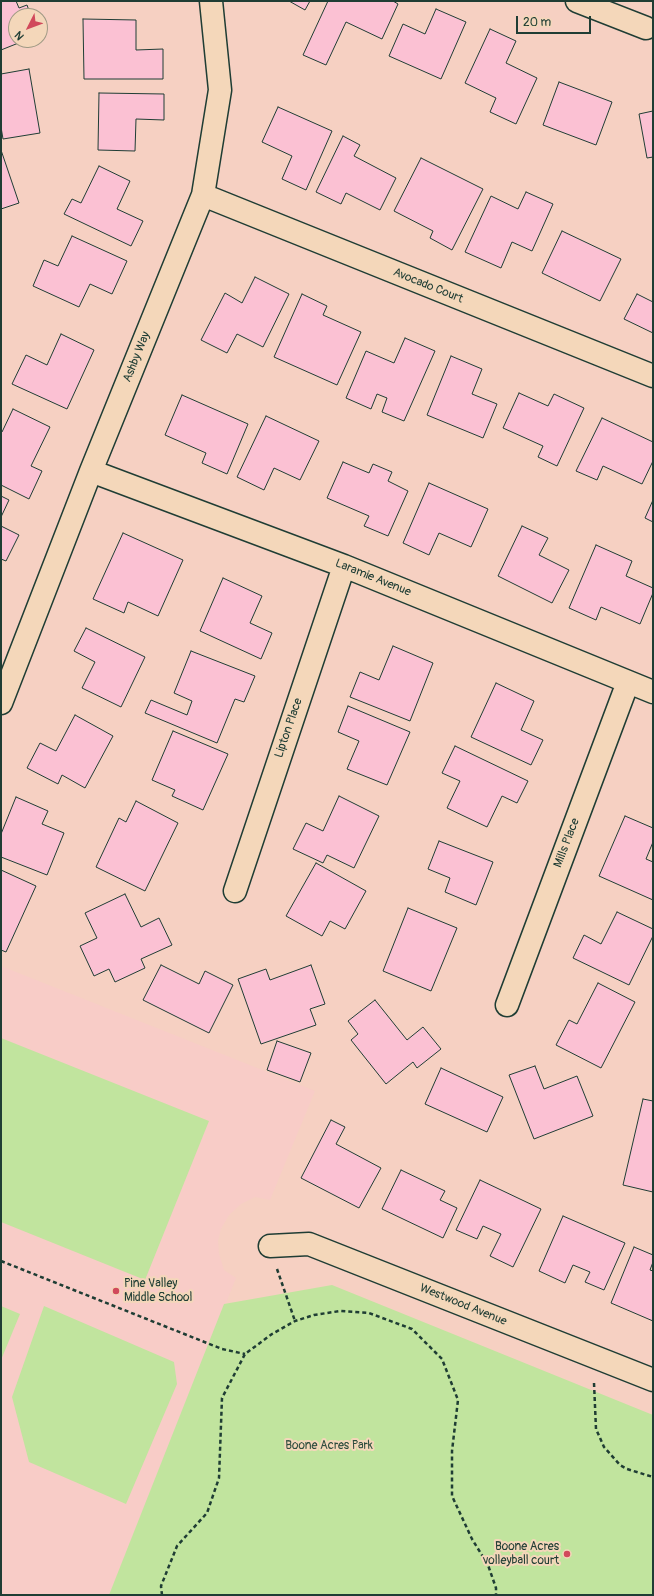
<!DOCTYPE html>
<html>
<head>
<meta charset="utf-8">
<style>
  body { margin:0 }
  #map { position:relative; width:654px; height:1596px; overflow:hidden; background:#f6d0c2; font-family:Pangolin,sans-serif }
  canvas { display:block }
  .frame { position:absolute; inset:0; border:2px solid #1f3d34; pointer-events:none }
  .north { position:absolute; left:8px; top:8px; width:40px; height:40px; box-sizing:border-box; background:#f4d7ba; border:1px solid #9f9984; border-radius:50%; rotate:228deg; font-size:11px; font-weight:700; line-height:16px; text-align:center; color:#1f3d34 }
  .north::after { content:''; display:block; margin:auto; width:14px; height:18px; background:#d1495b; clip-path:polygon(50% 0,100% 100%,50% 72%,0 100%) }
  .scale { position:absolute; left:516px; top:16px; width:75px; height:18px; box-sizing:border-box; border:2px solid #1f3d34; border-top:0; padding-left:5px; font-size:12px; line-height:14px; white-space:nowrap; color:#1f3d34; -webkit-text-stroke:3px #f4d7ba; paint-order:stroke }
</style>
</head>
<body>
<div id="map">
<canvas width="654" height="1596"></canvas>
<div class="frame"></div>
<div class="north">N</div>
<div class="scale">20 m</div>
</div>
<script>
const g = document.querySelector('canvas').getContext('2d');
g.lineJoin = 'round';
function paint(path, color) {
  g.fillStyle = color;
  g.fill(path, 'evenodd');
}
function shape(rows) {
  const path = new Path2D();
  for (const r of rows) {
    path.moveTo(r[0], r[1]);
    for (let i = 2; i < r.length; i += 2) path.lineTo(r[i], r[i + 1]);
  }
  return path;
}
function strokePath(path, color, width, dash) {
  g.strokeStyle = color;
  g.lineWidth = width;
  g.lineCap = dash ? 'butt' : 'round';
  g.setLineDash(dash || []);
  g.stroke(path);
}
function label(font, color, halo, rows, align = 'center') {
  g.font = font + ' Pangolin,sans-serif';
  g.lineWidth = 4;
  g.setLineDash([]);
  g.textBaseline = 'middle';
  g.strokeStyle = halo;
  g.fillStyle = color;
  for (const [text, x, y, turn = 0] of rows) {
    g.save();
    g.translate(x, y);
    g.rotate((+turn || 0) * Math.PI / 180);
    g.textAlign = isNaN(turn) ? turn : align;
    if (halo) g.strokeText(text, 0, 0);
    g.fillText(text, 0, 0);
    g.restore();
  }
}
paint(shape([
  [1,966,315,1091,270,1200,255,1197,241,1204,229,1215,221,1229,218,1241,219,1254,224,1270,236,1278,109,1595,1,1595]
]), '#f8ccc7');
paint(shape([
  [1,1038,209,1121,145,1280,1,1222],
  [332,1285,653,1415,653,1595,109,1595,224,1304],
  [1,1306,20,1314,1,1360],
  [44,1306,174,1362,177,1384,126,1504,29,1462,12,1397]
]), '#c1e49e');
const building = shape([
  [1,1,16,1,19,8,27,5,31,16,16,16,16,40,26,40,1,50,1,1],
  [289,1,310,1,305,10,289,1],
  [328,1,393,1,398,4,382,39,346,22,326,65,303,55,328,1],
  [436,9,466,22,441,79,389,56,403,24,425,34,436,9],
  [83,19,136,20,136,50,163,49,163,79,84,79,83,19],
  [490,29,516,41,506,63,537,78,516,124,490,112,496,98,465,83,490,29],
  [29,69,40,133,3,139,1,127,1,74,29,69],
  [559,82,612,102,596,145,543,125,559,82],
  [99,93,164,94,164,120,136,119,135,151,98,150,99,93],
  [278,107,332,131,306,190,282,179,292,156,262,142,278,107],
  [653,111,653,157,647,158,639,114,653,111],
  [343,136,360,145,354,156,396,178,380,210,346,193,341,204,316,192,343,136],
  [1,150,19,203,1,209,1,150],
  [421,158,483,189,452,250,430,238,433,231,394,211,421,158],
  [99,166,130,181,117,209,143,221,131,246,64,214,72,199,81,203,99,166],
  [526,192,553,204,532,251,512,242,501,268,465,252,491,196,518,209,526,192],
  [562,231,621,259,600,301,542,273,562,231],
  [72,236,127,261,112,294,90,284,79,307,33,286,44,260,58,266,72,236],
  [255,277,289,294,263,347,237,334,227,353,201,340,225,293,242,303,255,277],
  [302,294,327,306,323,315,361,332,337,385,274,357,302,294],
  [637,294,653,302,653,333,624,319,637,294],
  [61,334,94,350,67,409,12,384,26,355,47,365,61,334],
  [405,338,435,351,404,421,382,412,387,398,377,394,371,409,346,398,366,351,394,363,405,338],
  [451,356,482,369,472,394,497,404,483,438,427,415,451,356],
  [519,393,548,406,554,394,584,408,557,466,538,457,543,446,503,428,519,393],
  [182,395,248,424,227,474,202,463,206,453,165,435,182,395],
  [13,409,50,427,31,466,42,471,29,499,1,485,1,432,2,432,13,409],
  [266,416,319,441,300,480,274,468,264,490,237,477,266,416],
  [602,418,653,442,653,461,642,484,603,466,597,480,576,471,602,418],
  [343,462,369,473,373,464,392,472,388,481,408,491,388,536,364,526,369,516,327,498,343,462],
  [429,483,488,509,471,547,439,533,429,555,403,543,429,483],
  [1,496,9,500,1,517,1,496],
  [653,500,653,522,645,518,653,500],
  [1,526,19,535,6,561,1,559,1,526],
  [522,526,548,538,539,555,569,570,552,603,498,576,522,526],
  [123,533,183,560,158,616,128,602,124,613,93,599,123,533],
  [596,545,632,561,626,576,653,588,653,593,640,624,601,607,596,620,569,608,596,545],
  [223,578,262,596,250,623,272,633,261,659,200,631,223,578],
  [86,628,145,657,121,707,82,688,95,662,74,651,86,628],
  [393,646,433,663,410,721,350,697,360,672,379,680,393,646],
  [191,651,255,676,244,702,235,699,217,743,145,713,151,700,187,715,192,701,174,693,191,651],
  [496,683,534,701,521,730,543,740,531,765,471,737,496,683],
  [348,706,410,732,387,785,347,769,359,741,338,732,348,706],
  [75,715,113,736,85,788,62,775,58,784,27,768,40,743,56,751,75,715],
  [173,731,228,754,203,810,172,796,175,790,152,780,173,731],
  [455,746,528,781,517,803,502,796,487,827,447,808,460,781,442,773,455,746],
  [339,796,379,816,354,868,327,855,323,863,293,849,306,823,323,831,339,796],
  [16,797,48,811,42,824,64,833,47,875,1,857,1,834,16,797],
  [136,801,178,823,145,891,96,867,119,818,126,822,136,801],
  [625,816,653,828,653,842,646,859,653,862,653,900,599,876,625,816],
  [439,841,493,862,476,905,445,892,450,878,428,869,439,841],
  [316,863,366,891,345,929,330,921,322,936,286,916,316,863],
  [1,870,36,886,6,952,1,950,1,870],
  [125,894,141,927,159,918,172,945,141,959,145,968,115,982,109,969,94,976,80,946,97,938,85,913,125,894],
  [408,908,457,928,431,991,383,971,408,908],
  [617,912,653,929,653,936,629,985,573,958,584,935,601,944,617,912],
  [161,965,199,984,205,971,233,985,209,1033,143,1000,161,965],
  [311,965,325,1004,310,1009,316,1025,261,1044,238,979,266,969,270,980,311,965],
  [598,983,635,1002,601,1068,556,1045,569,1020,577,1024,598,983],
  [375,1000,407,1040,423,1027,441,1049,417,1068,413,1062,386,1084,351,1040,358,1034,348,1021,375,1000],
  [277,1041,311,1053,300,1082,267,1070,277,1041],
  [535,1066,544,1089,577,1076,593,1116,534,1139,509,1075,535,1066],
  [441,1068,503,1097,487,1132,425,1104,441,1068],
  [643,1099,653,1101,653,1192,623,1185,643,1099],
  [331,1120,345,1127,336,1144,381,1168,359,1208,301,1178,331,1120],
  [401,1170,445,1191,440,1200,457,1208,443,1238,382,1209,401,1170],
  [480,1180,541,1209,513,1267,490,1256,501,1234,483,1226,477,1239,456,1230,480,1180],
  [563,1216,625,1243,604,1290,585,1282,590,1272,573,1265,565,1283,539,1271,563,1216],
  [634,1247,653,1255,653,1262,650,1270,653,1271,653,1321,611,1303,634,1247]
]);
paint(building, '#fbc1d3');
strokePath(building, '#1f3d34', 1);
const street = shape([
  [577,1,646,28],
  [203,195,653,376],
  [91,471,344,566,653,692],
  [1,703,91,471,203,195,220,90,211,1],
  [235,891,344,566],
  [507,1005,628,682],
  [270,1246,309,1244,653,1380]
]);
strokePath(street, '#1f3d34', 25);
strokePath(shape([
  [1,1261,222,1349,245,1354],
  [277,1269,295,1321],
  [594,1383,596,1429,604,1447,620,1465,627,1469,653,1477],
  [162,1595,161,1586,177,1546,207,1513,219,1478,222,1398,245,1354,272,1334,295,1321,314,1315,340,1311,369,1313,412,1329,442,1359,458,1400,452,1451,452,1496,472,1539,488,1565,496,1588,496,1595]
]), '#1f3d34', 2.5, [4, 3]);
strokePath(street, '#f4d7ba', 22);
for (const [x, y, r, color] of [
  [116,1291,4,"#d1495b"],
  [567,1554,4,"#d1495b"]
]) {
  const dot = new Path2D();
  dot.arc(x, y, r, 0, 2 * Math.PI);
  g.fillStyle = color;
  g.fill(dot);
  strokePath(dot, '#f4d7ba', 1.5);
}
label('12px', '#1f3d34', '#f4d7ba', [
  ["Avocado Court",428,286,22],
  ["Ashby Way",137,357,-68],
  ["Laramie Avenue",373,578,22],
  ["Lipton Place",289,728,-71],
  ["Mills Place",567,843,-69],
  ["Westwood Avenue",463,1305,22]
]);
label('12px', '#1f3d34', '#f4d7ba', [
  ["Pine Valley",124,1284],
  ["Middle School",124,1298],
  ["Boone Acres",559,1547,"right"],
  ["volleyball court",559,1561,"right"]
], 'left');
label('12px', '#2f4e3f', '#f4d7ba', [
  ["Boone Acres Park",329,1446]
]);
</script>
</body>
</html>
